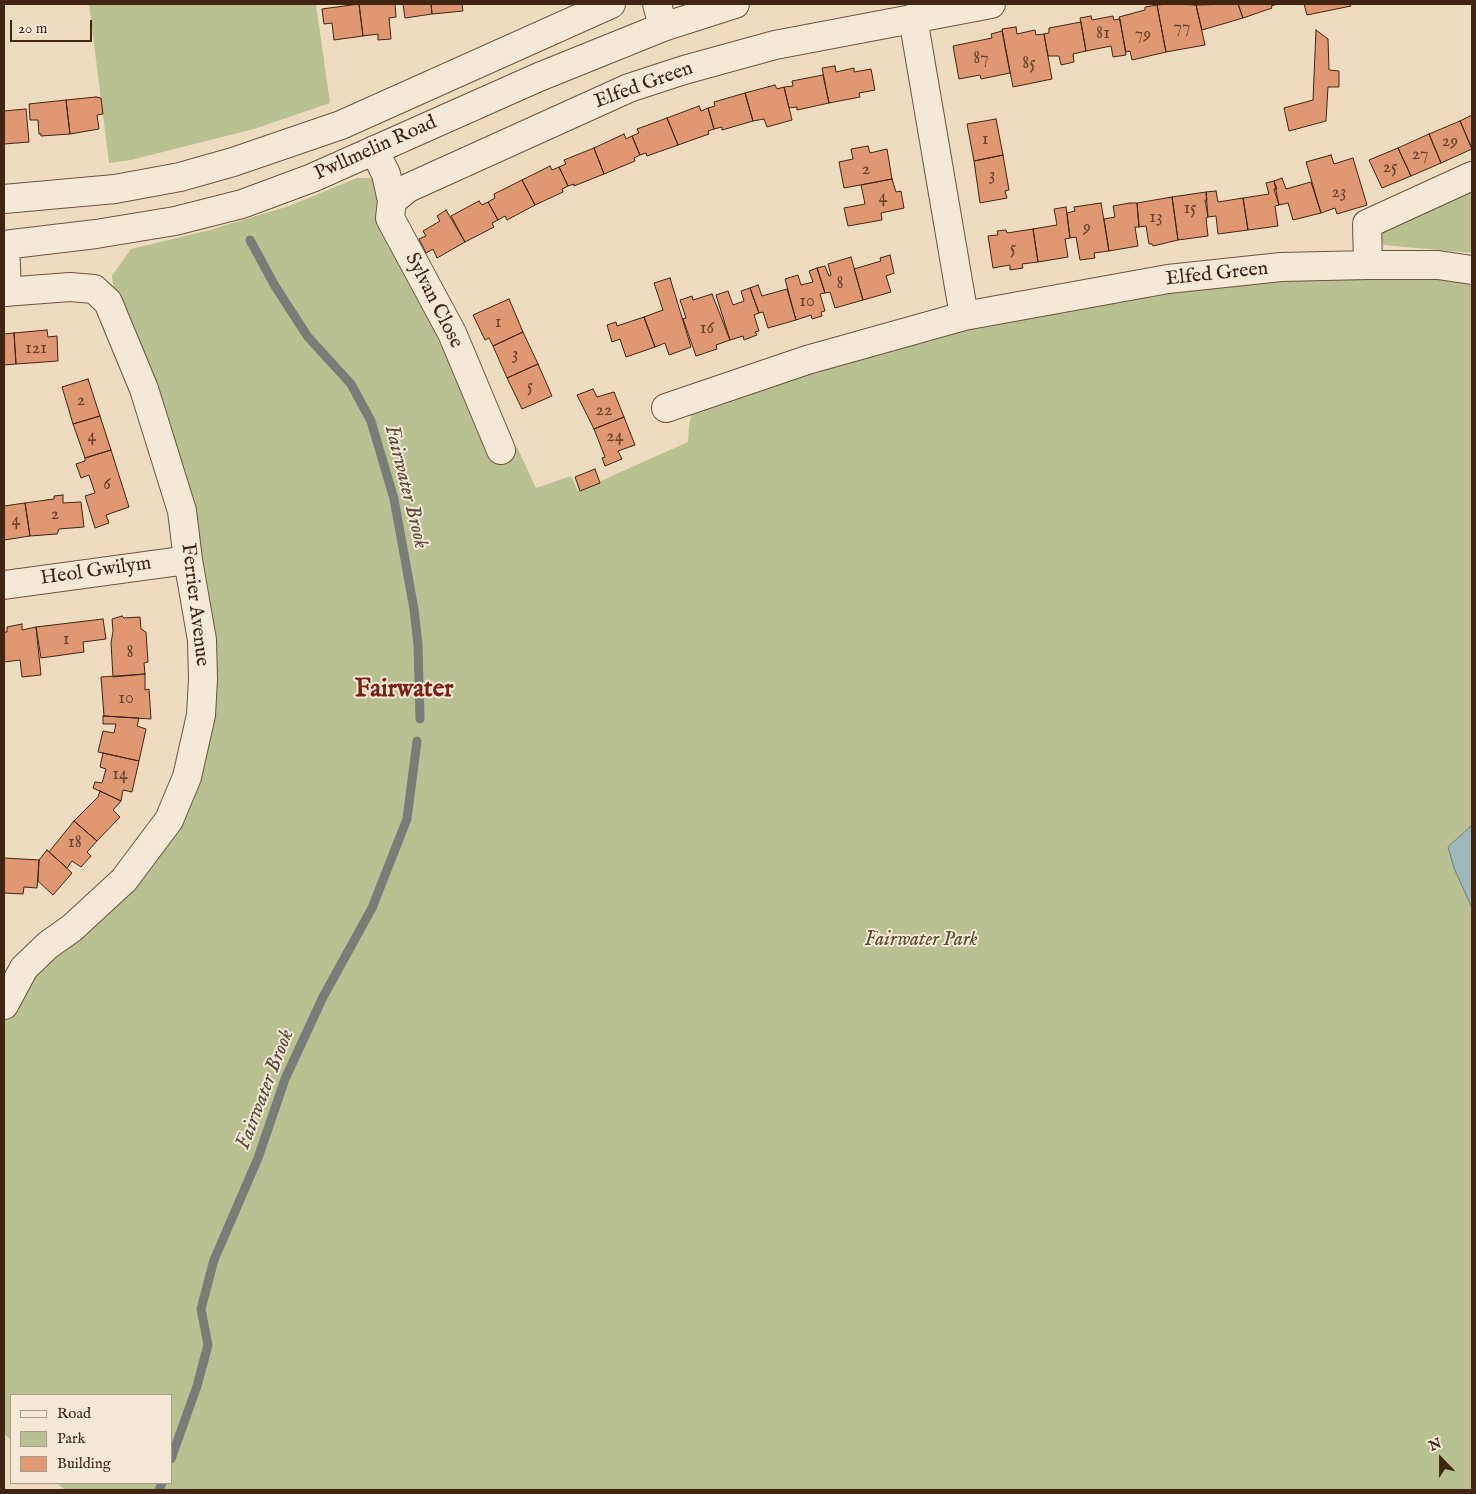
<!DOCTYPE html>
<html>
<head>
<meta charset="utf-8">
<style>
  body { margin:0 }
  #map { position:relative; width:1476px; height:1494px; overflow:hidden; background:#eedcc0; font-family:"IM FELL English",serif }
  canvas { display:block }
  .frame { position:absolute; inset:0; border:5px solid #402512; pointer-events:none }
  .legend { position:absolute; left:10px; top:1394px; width:162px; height:90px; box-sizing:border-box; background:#f4e8d6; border:1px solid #ac9a88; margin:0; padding:6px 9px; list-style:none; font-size:15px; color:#402512 }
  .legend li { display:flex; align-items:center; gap:10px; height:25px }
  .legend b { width:25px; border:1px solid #ac9a88 }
  .north { position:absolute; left:1416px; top:1434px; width:50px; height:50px; -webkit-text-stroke:4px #f4e8d6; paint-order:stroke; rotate:338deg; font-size:14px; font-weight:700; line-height:20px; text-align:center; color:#402512 }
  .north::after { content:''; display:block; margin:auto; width:18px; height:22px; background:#402512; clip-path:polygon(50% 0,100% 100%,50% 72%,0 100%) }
  .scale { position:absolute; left:10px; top:20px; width:82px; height:22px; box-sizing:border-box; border:2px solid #402512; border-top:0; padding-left:6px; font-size:15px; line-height:18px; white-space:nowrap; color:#402512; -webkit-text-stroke:4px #f4e8d6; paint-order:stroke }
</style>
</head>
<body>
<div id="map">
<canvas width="1476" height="1494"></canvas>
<div class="frame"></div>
<ul class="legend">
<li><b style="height:6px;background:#f4e8d6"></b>Road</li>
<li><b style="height:14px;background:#b9c092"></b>Park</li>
<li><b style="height:14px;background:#df9872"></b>Building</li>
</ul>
<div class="north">N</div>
<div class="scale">20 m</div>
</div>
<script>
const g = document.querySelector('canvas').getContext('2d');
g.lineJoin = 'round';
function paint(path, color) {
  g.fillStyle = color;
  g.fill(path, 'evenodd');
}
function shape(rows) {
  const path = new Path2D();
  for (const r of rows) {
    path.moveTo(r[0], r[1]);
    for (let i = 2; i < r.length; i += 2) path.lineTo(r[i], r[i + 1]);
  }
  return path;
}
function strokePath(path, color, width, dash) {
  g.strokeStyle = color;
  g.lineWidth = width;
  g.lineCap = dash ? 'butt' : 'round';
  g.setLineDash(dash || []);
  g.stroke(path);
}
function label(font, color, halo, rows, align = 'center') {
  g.font = font + ' "IM FELL English",serif';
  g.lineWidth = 4;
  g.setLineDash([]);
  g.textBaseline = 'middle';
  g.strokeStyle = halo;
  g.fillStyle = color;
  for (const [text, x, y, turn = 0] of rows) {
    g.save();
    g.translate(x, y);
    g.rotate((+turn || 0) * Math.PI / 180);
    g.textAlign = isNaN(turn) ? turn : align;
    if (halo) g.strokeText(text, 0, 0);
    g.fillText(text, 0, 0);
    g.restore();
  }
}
paint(shape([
  [89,4,316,4,330,103,254,129,131,160,109,163],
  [357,178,371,178,392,201,503,454,517,447,536,488,571,476,578,491,688,442,689,426,692,411,935,332,1181,287,1301,277,1433,276,1472,285,1472,1488,1468,1490,65,1490,57,1483,171,1483,171,1395,11,1395,11,1440,4,1434,4,1005,169,820,201,715,164,412,138,339,114,290,112,276,131,249,210,230,289,206],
  [1472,184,1472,253,1383,245,1381,235,1383,226]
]), '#b9c092');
const water = shape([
  [1472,825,1472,908,1454,868,1448,847,1472,825]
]);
paint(water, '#9db9bb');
strokePath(water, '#787e77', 1);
strokePath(shape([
  [250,240,275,286,308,337,351,384,371,421,394,499,414,609,418,645,420,719],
  [171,1459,197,1386,208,1345,201,1309,214,1260,258,1158,285,1079,323,997,372,908,407,819,417,741],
  [159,1490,162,1483]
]), '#787e77', 9);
const building = shape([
  [359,4,395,4,396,17,389,18,391,39,378,40,378,34,363,36,359,4],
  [359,4,363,36,334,40,332,23,324,24,322,9,359,4],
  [403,4,431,4,432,14,405,18,403,4],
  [431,4,462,4,463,11,432,14,431,4],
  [1170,4,1196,5,1205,45,1166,52,1157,5,1170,4],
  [1238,4,1243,18,1202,30,1196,5,1238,4],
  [1238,4,1278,4,1271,6,1272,8,1243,18,1238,4],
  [1304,4,1350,4,1351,6,1307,15,1304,4],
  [1157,5,1166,52,1132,60,1130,51,1126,52,1119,17,1145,10,1145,7,1157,5],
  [1091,16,1092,20,1113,16,1114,20,1120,19,1126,55,1113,57,1111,46,1086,51,1080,18,1091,16],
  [1081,22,1086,51,1073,54,1074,62,1061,65,1059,56,1048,56,1044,34,1049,33,1049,28,1081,22],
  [1016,27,1017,34,1035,30,1036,35,1044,34,1052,79,1013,87,1002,29,1016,27],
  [1316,30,1328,39,1329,70,1339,71,1339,87,1328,87,1326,121,1289,131,1284,108,1313,100,1316,30],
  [1002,31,1010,73,981,79,980,75,959,79,953,46,992,38,991,34,1002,31],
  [835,66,836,72,854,68,854,72,871,69,875,90,859,93,860,97,829,103,822,68,835,66],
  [823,75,829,103,797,110,797,107,789,108,784,87,793,86,792,81,823,75],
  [775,85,777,89,784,87,792,120,767,127,764,119,753,121,745,93,775,85],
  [745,93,753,121,722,130,722,127,714,129,708,108,715,106,714,102,745,93],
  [96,97,101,98,103,114,97,115,99,129,70,134,66,100,96,97],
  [66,100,70,134,41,136,41,134,39,134,38,120,30,120,29,104,66,100],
  [699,106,701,111,708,108,714,129,708,131,709,134,678,145,667,118,699,106],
  [26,109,29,142,4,144,4,111,26,109],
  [1472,115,1472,149,1460,121,1472,115],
  [667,118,678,145,647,156,646,153,640,155,632,136,639,133,637,129,667,118],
  [996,119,1003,155,974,161,967,124,996,119],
  [1460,121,1472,149,1441,163,1429,134,1460,121],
  [624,134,626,139,632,136,640,155,634,158,635,161,604,174,594,148,624,134],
  [1429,134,1441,163,1411,176,1398,148,1429,134],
  [868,146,870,153,887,149,892,179,844,188,839,162,853,159,851,149,868,146],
  [594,148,604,174,574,186,574,184,568,186,559,167,566,164,564,160,594,148],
  [1398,148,1411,176,1382,188,1369,160,1398,148],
  [1003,155,1009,190,1005,191,1007,198,980,203,974,161,1003,155],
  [1331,155,1334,164,1353,158,1367,205,1337,214,1335,208,1321,213,1306,162,1331,155],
  [550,166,552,170,559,167,568,186,562,189,563,192,535,205,522,180,550,166],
  [1282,178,1286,189,1311,182,1321,213,1293,220,1288,203,1279,205,1274,189,1277,189,1274,181,1282,178],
  [892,179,896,192,901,191,904,208,881,213,882,220,848,226,844,208,865,204,861,185,892,179],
  [522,180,535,205,507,220,505,216,498,220,488,202,495,198,494,194,522,180],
  [1274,181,1279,205,1275,206,1278,226,1248,230,1243,198,1269,194,1266,183,1274,181],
  [1216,191,1218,202,1243,198,1248,230,1218,234,1216,216,1208,217,1205,200,1207,200,1206,192,1216,191],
  [1206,192,1208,217,1206,218,1208,236,1178,240,1172,197,1206,192],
  [1172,197,1178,240,1153,246,1152,244,1149,244,1146,226,1139,227,1137,203,1172,197],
  [479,201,482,205,488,202,498,220,492,223,494,227,465,242,451,216,479,201],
  [1101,203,1109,251,1094,253,1095,258,1080,260,1076,237,1070,238,1067,213,1075,211,1074,207,1101,203],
  [1130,203,1137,203,1139,227,1135,227,1138,246,1109,251,1104,219,1115,217,1113,206,1130,203],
  [1066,207,1070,238,1065,239,1068,257,1038,262,1033,229,1057,225,1054,209,1066,207],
  [446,210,465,242,437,258,433,249,426,253,419,239,426,236,423,231,440,221,437,216,446,210],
  [1033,229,1038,262,1022,264,1023,268,1010,270,1010,265,993,268,988,236,998,235,997,231,1006,230,1007,233,1033,229],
  [890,255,894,273,886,276,891,292,863,300,854,269,881,261,880,258,890,255],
  [851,257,863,300,835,308,830,292,825,293,817,268,825,266,829,276,831,275,828,264,851,257],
  [817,268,825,293,820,294,825,311,821,312,822,316,812,319,811,315,796,320,785,279,798,275,801,285,813,282,809,271,817,268],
  [670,278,691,347,669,355,665,343,655,347,644,317,663,310,654,283,670,278],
  [758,285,762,296,787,289,796,320,768,328,763,312,759,313,750,288,758,285],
  [750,288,759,313,754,315,759,331,755,332,757,335,744,340,743,336,730,340,716,295,728,291,733,305,744,301,741,291,750,288],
  [712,294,730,340,716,345,717,349,696,356,683,319,686,318,680,300,692,296,693,300,712,294],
  [509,299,523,332,493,346,489,338,485,340,473,315,509,299],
  [644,317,655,347,626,357,620,339,612,342,607,325,616,322,617,326,644,317],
  [47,330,48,337,57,336,58,361,16,364,14,333,47,330],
  [523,332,538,364,507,378,493,346,523,332],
  [14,333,16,364,4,365,4,334,14,333],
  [538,364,552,396,522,409,507,378,538,364],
  [88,379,100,416,73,424,62,387,88,379],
  [593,389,597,397,614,392,624,417,594,429,577,395,593,389],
  [100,416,111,450,85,458,73,424,100,416],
  [624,417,635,445,618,451,622,459,605,466,602,458,605,457,594,429,624,417],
  [111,450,129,507,106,515,109,523,95,528,85,496,95,493,89,475,81,478,76,464,85,461,85,458,111,450],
  [595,469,600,483,580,491,575,477,595,469],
  [63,495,63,503,81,502,84,527,59,529,57,534,30,536,25,503,54,499,54,496,63,495],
  [25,503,30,536,4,540,4,506,25,503],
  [122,616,124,618,140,617,141,629,146,632,148,662,144,663,145,674,113,677,111,643,113,631,112,619,122,616],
  [103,619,106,639,83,642,84,652,41,658,36,627,103,619],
  [22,624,22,630,36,627,41,675,22,677,20,660,4,662,4,632,7,632,7,627,22,624],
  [145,674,145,690,149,689,151,719,104,716,101,677,145,674],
  [103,716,139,718,137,726,146,729,139,761,98,752,103,731,114,733,116,724,103,724,103,716],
  [103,753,139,761,132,792,123,790,121,801,93,788,95,782,102,783,106,769,100,767,103,753],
  [100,791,121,801,113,810,120,817,97,841,74,821,98,797,100,791],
  [74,821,97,841,87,852,91,856,81,867,72,861,67,868,49,852,74,821],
  [47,850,72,873,53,895,38,881,39,860,47,850],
  [4,858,39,860,37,888,24,887,23,894,4,893,4,858]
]);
paint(building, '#df9872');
strokePath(building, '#402512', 1);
const minor = shape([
  [657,4,663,27],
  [913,18,964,316],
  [374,150,386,174,392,201,390,218,452,333,501,450],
  [4,199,115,189,180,177,233,162,341,125,611,4],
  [392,201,408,188,629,88,684,70,775,45,991,4],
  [4,245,96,234,175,221,242,204,312,178,539,77,663,27,735,4],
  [5,245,7,292],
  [1368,265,1367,224,1472,176],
  [4,292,70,287,94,289,108,302,144,389,182,511,188,560,202,640,203,679,201,715,187,777,169,820,124,880,72,928,48,945,24,968,4,1005],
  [666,408,807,360,964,316,1168,279,1281,267,1368,265,1438,265,1472,270],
  [4,585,188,560]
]);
strokePath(minor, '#6c533e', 30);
strokePath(minor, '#f4e8d6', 28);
label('18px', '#68422a', null, [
  ["77",1182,28],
  ["81",1103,34],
  ["79",1143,35],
  ["87",981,59],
  ["85",1029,64],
  ["1",985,140],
  ["29",1450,142],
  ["27",1420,155],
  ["25",1390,168],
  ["2",866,170],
  ["3",992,176],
  ["23",1339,193],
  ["4",883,198],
  ["15",1190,209],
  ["13",1156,218],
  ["9",1087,228],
  ["5",1013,249],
  ["8",840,284],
  ["10",807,302],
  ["1",498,323],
  ["16",707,329],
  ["121",36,349],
  ["3",515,355],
  ["5",530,387],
  ["2",81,401],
  ["22",604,411],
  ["4",92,437],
  ["24",615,437],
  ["6",107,485],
  ["2",55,515],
  ["4",16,521],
  ["1",66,640],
  ["8",130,653],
  ["10",126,699],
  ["14",120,775],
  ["18",75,843]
]);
label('20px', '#402512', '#f4e8d6', [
  ["Elfed Green",644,86,-20],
  ["Pwllmelin Road",376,149,-24],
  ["Elfed Green",1217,275,-6],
  ["Sylvan Close",433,301,63],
  ["Heol Gwilym",96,572,-8],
  ["Ferrier Avenue",194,605,83]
]);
label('italic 20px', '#5e4c32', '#f4e8d6', [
  ["Fairwater Park",921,941]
]);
label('italic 21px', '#574a3c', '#f4e8d6', [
  ["Fairwater Brook",405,487,76],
  ["Fairwater Brook",266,1090,-69]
]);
label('bold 25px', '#7a1f14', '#f4e8d6', [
  ["Fairwater",404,691]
]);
</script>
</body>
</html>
